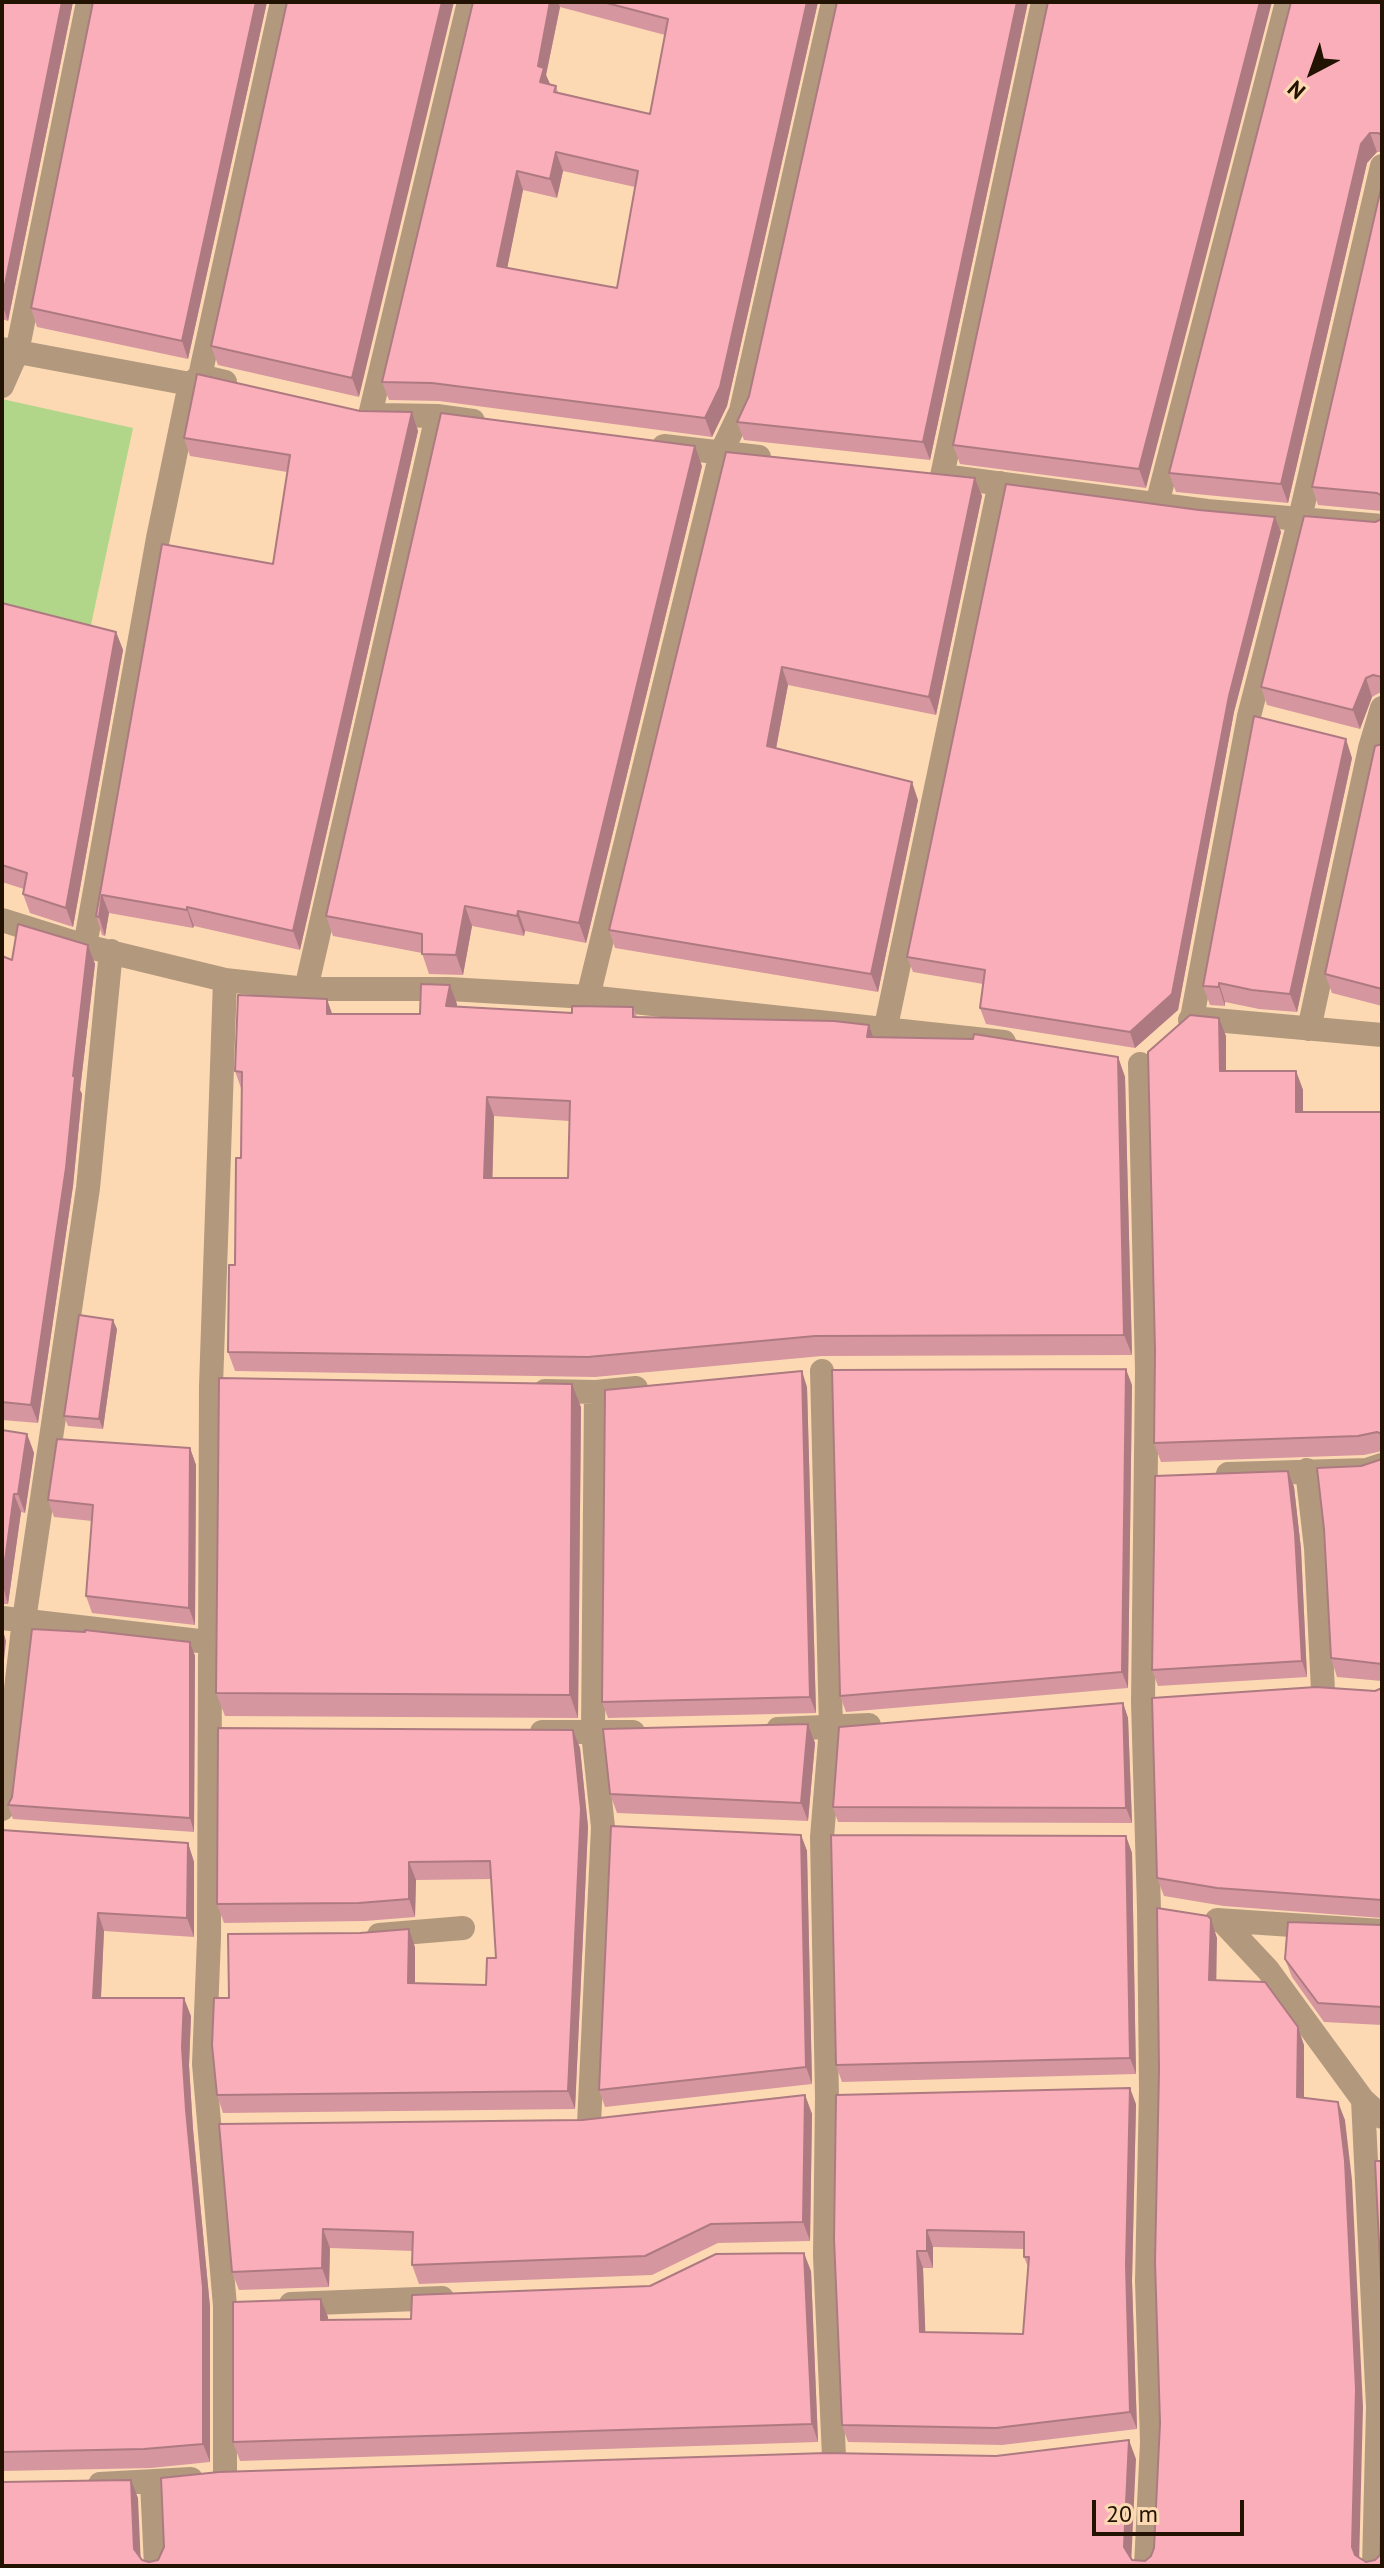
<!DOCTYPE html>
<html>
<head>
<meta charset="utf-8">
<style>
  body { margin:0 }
  #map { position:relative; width:1384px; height:2568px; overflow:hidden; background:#fdd9b3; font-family:"PT Sans",sans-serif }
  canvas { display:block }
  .frame { position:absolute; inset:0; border:4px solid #221201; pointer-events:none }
  .north { position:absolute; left:1272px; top:32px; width:80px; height:80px; -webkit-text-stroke:6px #fdd9b3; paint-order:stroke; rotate:221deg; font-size:22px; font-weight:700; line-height:32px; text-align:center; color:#221201 }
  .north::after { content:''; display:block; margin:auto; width:28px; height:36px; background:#221201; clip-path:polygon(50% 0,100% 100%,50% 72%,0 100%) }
  .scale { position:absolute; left:1092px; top:2500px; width:152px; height:36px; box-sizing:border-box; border:4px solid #221201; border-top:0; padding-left:10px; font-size:24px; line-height:28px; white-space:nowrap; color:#221201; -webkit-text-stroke:6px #fdd9b3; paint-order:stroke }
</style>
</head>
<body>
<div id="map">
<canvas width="1384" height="2568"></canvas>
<div class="frame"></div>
<div class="north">N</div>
<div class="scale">20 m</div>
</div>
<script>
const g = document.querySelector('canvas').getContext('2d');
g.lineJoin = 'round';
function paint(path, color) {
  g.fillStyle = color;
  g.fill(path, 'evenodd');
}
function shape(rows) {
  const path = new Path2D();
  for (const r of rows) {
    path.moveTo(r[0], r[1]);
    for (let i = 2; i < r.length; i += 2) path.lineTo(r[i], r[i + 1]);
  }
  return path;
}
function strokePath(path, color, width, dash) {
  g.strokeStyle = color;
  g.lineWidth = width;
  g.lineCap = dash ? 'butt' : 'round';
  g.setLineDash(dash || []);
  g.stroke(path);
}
paint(shape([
  [2,399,133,428,91,625,2,606]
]), '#b2d689');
strokePath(shape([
  [2,349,190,384,200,376,225,382],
  [200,376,282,2],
  [2,386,17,352,88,2],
  [370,415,469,2],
  [382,415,437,416,473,421],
  [664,446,759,457],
  [942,476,1043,2],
  [943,476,1207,511,1382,526],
  [1157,504,1287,2],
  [2,920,85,946,225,980,306,989,449,989,588,997,1004,1042],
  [85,946,158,538,190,384],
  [306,989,437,416],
  [588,997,721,453,741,411,833,2],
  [1192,1018,1249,716,1300,518,1382,166],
  [1190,1020,1192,1018,1382,1035],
  [1309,1029,1370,748,1382,708],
  [885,1031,1000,483],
  [1140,1064,1147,1370,1143,1702,1149,1909,1151,2089,1147,2281,1152,2442,1146,2566],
  [822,1371,831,1728,822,1837,827,2097,825,2256,834,2457],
  [545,1391,596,1392,636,1388],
  [1307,1470,1316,1548,1323,1691],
  [1228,1474,1367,1470,1382,1465],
  [2,1618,208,1642],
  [778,1729,869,1725],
  [542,1732,633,1732],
  [2,1809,24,1620,88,1188,111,951],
  [1217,1920,1382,1931],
  [1222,1921,1268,1970,1363,2100,1382,2117],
  [379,1935,463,1928],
  [1363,2100,1378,2407,1374,2566],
  [589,2124,603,1827,593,1733,596,1392],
  [291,2304,442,2298],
  [225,2476,225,2306,204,2064,209,1938,211,1386,225,980],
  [152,2483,156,2566],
  [100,2484,191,2479]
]), '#b2997e', 24);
paint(shape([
  [2,2,73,2,8,321,2,319],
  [93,2,267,2,188,359,37,327,31,308],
  [287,2,359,397,218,365,211,346],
  [473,2,818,2,727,406,712,437,439,401,389,400,382,382],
  [560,7,665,35,650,114,558,92,556,86,550,85,546,75],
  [563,171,635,187,617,288,507,268,523,190,557,198],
  [837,2,1028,2,930,460,744,440,737,422,749,396],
  [1048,2,1146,488,960,464,953,445],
  [1382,2,1382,152,1377,152,1367,163,1288,503,1176,492,1169,473],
  [1382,184,1382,511,1318,505,1312,487],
  [360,411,412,412,418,431,300,950,194,926,193,928,109,913,105,936,102,935,96,916,162,544,273,564,287,472,190,456,184,438],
  [726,452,975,478,982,496,936,715,788,685,776,749,918,800,878,992,615,948,609,930],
  [702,466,586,943,525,931,524,936,472,926,463,975,429,974,422,953,333,936,326,916],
  [1275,517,1281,532,1234,712,1178,1010,1135,1048,986,1024,980,1008,983,984,913,972,907,957],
  [1382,519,1382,694,1379,693,1372,697,1360,729,1267,705,1261,687,1375,522],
  [2,603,116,632,123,650,73,927,30,913,23,894,24,889,2,882],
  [1382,744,1382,1006,1332,993,1325,974],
  [1352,758,1297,1012,1259,1009,1225,1002,1225,1006,1210,1005,1203,986],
  [88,945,95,964,80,1090,82,1094,73,1186,38,1423,2,1420,2,956,12,960],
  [457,1004,457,1007,572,1013,633,1007,637,1017,869,1025,873,1038,1118,1057,1125,1077,1132,1355,822,1356,595,1377,235,1371,228,1352,241,1158,242,1091,235,1071,332,1014,420,1014],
  [494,1116,569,1121,568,1178,492,1178],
  [1226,1036,1226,1071,1296,1071,1303,1090,1303,1112,1382,1112,1382,1451,1364,1455,1161,1462,1154,1443],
  [117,1329,103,1429,68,1426,64,1416],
  [1132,1385,1128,1688,846,1712,840,1696],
  [807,1387,816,1713,608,1718,602,1702],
  [581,1407,578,1718,225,1716,216,1693],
  [2,1430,27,1434,34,1453,25,1513,21,1512,8,1604,2,1604],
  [190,1448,196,1465,195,1625,92,1613,86,1596,92,1521,54,1517,48,1500],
  [1382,1459,1382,1681,1337,1677,1331,1658,1361,1466],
  [1288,1471,1294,1487,1301,1549,1307,1677,1158,1686,1152,1670],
  [85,1632,190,1642,195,1656,194,1832,13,1819,8,1805],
  [1382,1688,1382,1918,1224,1906,1164,1896,1157,1878,1375,1691],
  [1123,1703,1128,1718,1132,1823,838,1822,833,1807],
  [808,1724,815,1743,808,1821,617,1813,610,1794],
  [573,1730,580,1748,588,1827,575,2109,223,2113,217,2095,229,1998,415,1947,415,1983,486,1985,496,1958,492,1879,416,1880,415,1917,365,1921,224,1923,217,1904],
  [2,1830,188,1843,194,1862,194,1937,104,1931,101,1998,191,2016,189,2065,193,2129,210,2307,210,2462,151,2468,2,2471],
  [801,1835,807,1851,812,2084,605,2107,599,2090],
  [1126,1836,1132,1853,1136,2074,842,2082,836,2065],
  [1382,1925,1382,2025,1324,2022,1292,1977,1285,1959],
  [805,2095,812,2114,810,2241,718,2243,652,2275,419,2284,412,2265,413,2251,330,2248,329,2287,239,2290,232,2272,219,2124,582,2120],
  [1136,2104,1132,2281,1137,2429,1002,2445,848,2442,842,2425,834,2239],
  [933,2247,1024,2249,1024,2257,1028,2267,1023,2334,925,2332,923,2268,933,2268],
  [811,2271,818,2442,240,2461,233,2442,321,2299,328,2320,411,2319,650,2286]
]), '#d696a0');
paint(shape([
  [62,2,73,2,8,321,2,304,2,299],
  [256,2,267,2,188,359,182,341],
  [442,2,454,2,359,397,352,378],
  [550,2,558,2,560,7,546,75,551,86,540,82,538,66],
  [807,2,818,2,727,406,712,437,705,418],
  [1017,2,1028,2,930,460,923,442],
  [1260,2,1272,2,1146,488,1139,469],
  [1370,133,1377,152,1367,163,1288,503,1281,484,1361,144],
  [556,152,563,171,557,198,550,179],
  [517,171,523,190,504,284,497,266],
  [412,412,418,431,300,950,293,931],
  [695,446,702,466,586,943,579,923],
  [975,478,982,496,936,715,929,697],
  [1275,517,1281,532,1234,712,1178,1010,1135,1048,1130,1032,1229,696],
  [116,632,123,650,73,927,66,908],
  [782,667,788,685,773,764,767,746],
  [1366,678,1372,697,1360,729,1353,710],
  [1346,739,1352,758,1297,1012,1290,994],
  [912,782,918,800,878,992,871,974],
  [102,895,109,913,105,936,99,917],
  [465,906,472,926,463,975,456,955],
  [187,907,194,926,193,928,187,910],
  [518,911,525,931,524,936,517,916],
  [88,945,95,964,80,1090,82,1094,73,1186,38,1423,31,1405,73,1076],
  [1219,983,1225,1002,1225,1006,1219,987],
  [450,985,457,1004,453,1026,446,1006],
  [327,999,334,1019,327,1014],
  [1219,1018,1226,1036,1226,1089,1220,1071],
  [869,1025,876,1045,867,1037],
  [1118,1057,1125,1077,1132,1355,1124,1335],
  [1296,1071,1303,1090,1303,1131,1296,1112],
  [487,1097,494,1116,492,1197,484,1178],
  [113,1320,117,1329,103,1429,99,1419],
  [1126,1369,1132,1385,1128,1688,1122,1672],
  [802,1371,807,1387,816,1713,810,1697],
  [572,1384,581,1407,578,1718,570,1695],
  [27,1434,34,1453,25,1513,18,1494],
  [190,1448,196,1465,195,1625,189,1608],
  [1288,1471,1294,1487,1301,1549,1307,1677,1302,1661],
  [14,1494,21,1512,8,1604,2,1583],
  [2,1627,6,1641,2,1679],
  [190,1642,195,1656,194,1832,190,1818],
  [1123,1703,1128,1718,1132,1823,1126,1808],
  [808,1724,815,1743,808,1821,801,1803],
  [573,1730,580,1748,588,1827,575,2109,568,2091],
  [801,1835,807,1851,812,2084,806,2067],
  [1126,1836,1132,1853,1136,2074,1130,2058],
  [188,1843,194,1862,194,1937,187,1918],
  [409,1862,416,1880,415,1917,409,1899],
  [98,1913,104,1931,100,2016,93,1998],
  [1211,1919,1217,1938,1216,1999,1209,1980],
  [409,1929,415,1947,415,2001,408,1983],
  [184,1998,191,2016,189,2065,193,2129,210,2307,210,2462,203,2444,182,2047],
  [1298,2027,1304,2045,1304,2116,1297,2097],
  [1130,2088,1136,2104,1132,2281,1137,2429,1130,2412,1126,2265],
  [805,2095,812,2114,810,2241,803,2222],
  [1338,2102,1345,2120,1352,2180,1363,2407,1359,2566,1352,2547],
  [323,2229,330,2248,329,2287,322,2268],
  [927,2230,933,2247,933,2268,927,2251],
  [917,2251,923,2268,926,2349,920,2332],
  [804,2253,811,2271,818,2442,812,2424],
  [321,2299,328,2317,327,2339,321,2320],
  [1129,2440,1136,2459,1131,2566,1124,2547],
  [131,2480,138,2498,141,2566,134,2549]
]), '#ae7a82');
const building = shape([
  [2,2,62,2,2,299,2,2],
  [93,2,256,2,182,341,31,308,93,2],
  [287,2,442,2,352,378,211,346,287,2],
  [473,2,550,2,538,66,544,68,540,82,556,86,554,92,650,114,668,19,603,2,807,2,720,387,705,418,432,383,382,382,473,2],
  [556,152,638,171,617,288,497,266,517,171,550,179,556,152],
  [837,2,1017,2,923,442,737,422,749,396,837,2],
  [1048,2,1260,2,1139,469,953,445,1048,2],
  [1291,2,1382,2,1382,135,1378,133,1370,133,1361,144,1281,484,1169,473,1291,2],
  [1382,184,1382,496,1377,493,1312,487,1382,184],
  [197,374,360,411,412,412,293,931,187,907,187,910,102,895,99,917,96,916,162,544,273,564,290,455,184,438,197,374],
  [441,413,695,446,579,923,518,911,517,916,465,906,456,955,422,954,422,934,326,916,441,413],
  [726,452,975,478,929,697,782,667,767,746,912,782,871,974,609,930,726,452],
  [1006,484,1199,510,1275,517,1229,696,1172,994,1130,1032,980,1008,985,970,907,957,1006,484],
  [1304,516,1375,522,1382,519,1382,677,1373,675,1366,678,1353,710,1261,687,1304,516],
  [2,603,116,632,66,908,23,894,27,873,2,865,2,603],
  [1254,716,1346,739,1290,994,1252,990,1219,983,1219,987,1203,986,1254,716],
  [1382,744,1382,989,1325,974,1375,746,1382,744],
  [18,924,88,945,73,1076,75,1076,66,1168,31,1405,2,1402,2,956,12,960,18,924],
  [421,984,450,985,446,1006,572,1013,572,1006,633,1007,633,1017,834,1021,869,1025,867,1037,973,1039,974,1034,1118,1057,1124,1335,815,1336,588,1357,228,1352,229,1265,235,1265,236,1158,241,1158,242,1072,235,1071,238,995,327,999,327,1014,420,1014,421,984],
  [487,1097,570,1101,568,1178,484,1178,487,1097],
  [1190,1015,1219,1018,1220,1071,1296,1071,1296,1112,1382,1112,1382,1434,1377,1432,1358,1436,1154,1443,1155,1351,1148,1052,1190,1015],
  [79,1315,113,1320,99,1419,64,1416,79,1315],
  [1126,1369,1122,1672,840,1696,832,1370,1126,1369],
  [802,1371,810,1697,602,1702,605,1390,802,1371],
  [219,1378,572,1384,570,1695,216,1693,219,1378],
  [2,1430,27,1434,18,1494,14,1494,2,1583,2,1430],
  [57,1439,190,1448,189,1608,86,1596,93,1505,48,1500,57,1439],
  [1382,1459,1382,1664,1331,1658,1324,1529,1317,1468,1361,1466,1382,1459],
  [1288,1471,1295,1533,1302,1661,1152,1670,1155,1476,1288,1471],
  [32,1629,85,1632,85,1630,190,1642,190,1818,8,1805,12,1797,32,1629],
  [1316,1687,1375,1691,1382,1688,1382,1900,1217,1888,1157,1878,1152,1698,1316,1687],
  [1123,1703,1126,1808,833,1807,839,1727,1123,1703],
  [808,1724,801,1803,610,1794,603,1729,808,1724],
  [218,1728,573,1730,581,1809,568,2091,217,2095,212,2045,214,1998,229,1998,228,1934,360,1933,409,1929,408,1983,486,1985,487,1958,496,1958,490,1861,409,1862,409,1899,359,1903,217,1904,218,1728],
  [611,1826,801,1835,806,2067,599,2090,611,1826],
  [2,1830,188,1843,187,1918,98,1913,93,1998,184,1998,182,2047,186,2110,203,2288,203,2444,144,2449,2,2452,2,1830],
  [831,1835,1126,1836,1130,2058,836,2065,831,1835],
  [1157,1908,1208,1916,1211,1919,1209,1980,1265,1982,1298,2027,1297,2097,1338,2102,1345,2161,1356,2389,1352,2547,1355,2555,1366,2562,1375,2560,1380,2555,1382,2508,1382,2566,2,2566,2,2482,131,2480,134,2549,142,2560,149,2562,158,2560,164,2547,161,2478,219,2472,827,2453,996,2456,1129,2440,1124,2547,1132,2560,1145,2561,1151,2556,1154,2548,1160,2423,1155,2262,1159,2071,1157,1908],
  [1288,1922,1382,1925,1382,2007,1318,2003,1285,1959,1288,1922],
  [1130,2088,1126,2265,1130,2412,996,2428,842,2425,834,2239,836,2095,1130,2088],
  [927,2230,1024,2232,1024,2257,1029,2257,1023,2334,920,2332,917,2251,927,2251,927,2230],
  [805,2095,803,2222,711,2224,645,2256,412,2265,413,2232,323,2229,322,2268,232,2272,219,2124,582,2120,805,2095],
  [1375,2161,1382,2161,1382,2302,1375,2161],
  [804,2253,812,2424,233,2442,233,2302,321,2299,321,2320,411,2319,412,2295,650,2286,716,2254,804,2253]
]);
paint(building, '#f9aeba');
strokePath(building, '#ae7a82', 2);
</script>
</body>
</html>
